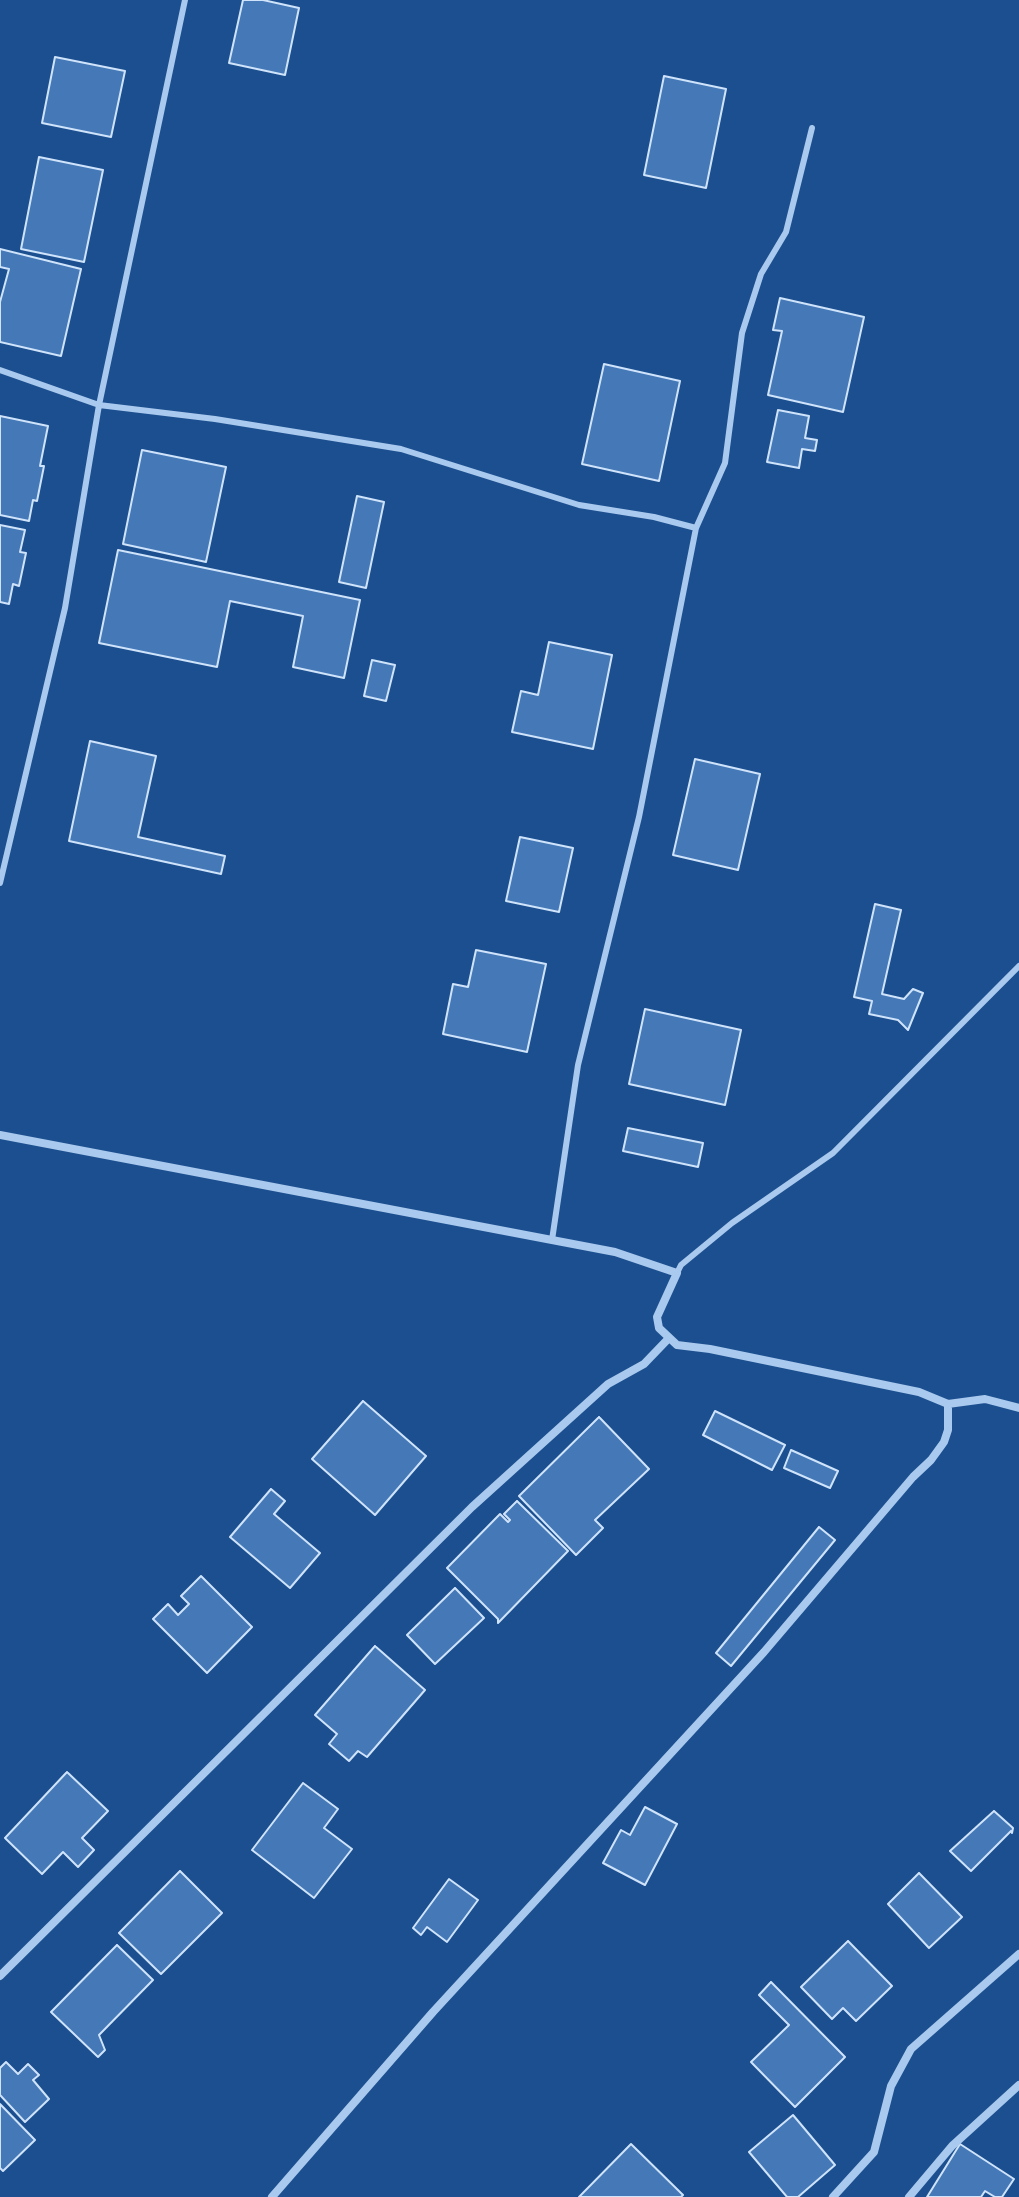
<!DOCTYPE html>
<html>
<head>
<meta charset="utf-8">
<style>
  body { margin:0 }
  canvas { display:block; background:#1b4f8f }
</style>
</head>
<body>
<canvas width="1019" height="2197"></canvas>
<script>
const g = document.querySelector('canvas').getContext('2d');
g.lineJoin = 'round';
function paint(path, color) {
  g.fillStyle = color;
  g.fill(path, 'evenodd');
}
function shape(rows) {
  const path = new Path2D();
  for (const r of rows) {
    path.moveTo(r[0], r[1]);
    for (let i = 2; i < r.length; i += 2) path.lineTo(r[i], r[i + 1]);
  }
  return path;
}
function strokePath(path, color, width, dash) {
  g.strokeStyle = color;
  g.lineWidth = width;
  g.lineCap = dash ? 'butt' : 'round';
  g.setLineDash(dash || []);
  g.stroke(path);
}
const building = shape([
  [243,0,263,0,299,8,285,75,229,63,243,0],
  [55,57,125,71,111,137,42,123,55,57],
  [664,76,726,89,706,188,644,175,664,76],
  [39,157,103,170,84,262,21,249,39,157],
  [0,249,81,269,61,356,0,342,0,302,9,269,0,267,0,249],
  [780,298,864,317,843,412,768,395,782,331,773,330,780,298],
  [604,364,680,381,659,481,582,464,604,364],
  [778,410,809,416,805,438,817,440,815,451,802,449,799,468,767,462,778,410],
  [0,416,48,426,40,466,44,466,37,501,33,500,29,521,0,515,0,416],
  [142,450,226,467,206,562,123,544,142,450],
  [357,496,384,502,366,588,339,582,357,496],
  [0,525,25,530,20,552,26,553,19,586,13,584,9,604,0,602,0,525],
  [118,550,360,600,344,678,293,667,303,616,230,601,217,667,99,643,118,550],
  [549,642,612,655,593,749,512,732,521,691,538,695,549,642],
  [372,660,395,665,386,701,364,696,372,660],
  [90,741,156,756,138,837,225,856,221,874,69,841,90,741],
  [695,759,760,774,738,870,673,855,695,759],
  [520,837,573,848,559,912,506,901,520,837],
  [875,904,901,910,882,994,904,999,913,989,923,993,908,1030,898,1020,869,1014,872,1001,854,997,875,904],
  [476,950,546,964,527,1052,443,1034,453,984,468,987,476,950],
  [645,1009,741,1030,725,1105,629,1084,645,1009],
  [628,1128,703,1143,698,1167,623,1151,628,1128],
  [363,1401,426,1456,375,1515,312,1459,363,1401],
  [715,1411,785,1445,772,1470,703,1435,715,1411],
  [599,1417,649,1469,595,1520,603,1528,576,1555,519,1496,599,1417],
  [791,1450,838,1471,830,1488,784,1468,791,1450],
  [271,1489,285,1501,274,1514,320,1553,290,1588,230,1537,271,1489],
  [517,1501,568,1551,498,1623,498,1619,447,1568,500,1514,508,1522,510,1520,504,1514,517,1501],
  [819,1527,835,1540,731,1666,716,1653,819,1527],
  [201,1576,252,1627,207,1673,153,1619,168,1604,178,1615,189,1604,181,1596,201,1576],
  [455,1588,484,1618,435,1664,407,1635,455,1588],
  [375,1646,425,1690,367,1757,358,1751,349,1761,329,1744,337,1734,315,1715,375,1646],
  [67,1772,108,1811,82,1838,94,1850,78,1867,63,1852,42,1874,5,1838,67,1772],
  [303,1783,338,1809,324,1828,352,1849,314,1898,252,1850,303,1783],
  [645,1807,677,1824,645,1885,603,1863,621,1830,630,1835,645,1807],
  [994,1811,1013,1828,1012,1833,1011,1831,971,1871,950,1851,994,1811],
  [180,1871,222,1913,161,1974,119,1933,180,1871],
  [919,1873,962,1917,929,1948,888,1904,919,1873],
  [449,1879,478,1900,447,1942,427,1927,421,1935,413,1928,449,1879],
  [848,1941,892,1986,856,2021,843,2008,832,2019,801,1987,848,1941],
  [117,1945,153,1980,99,2035,105,2050,98,2057,51,2012,117,1945],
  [771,1982,845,2057,795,2107,751,2062,789,2025,759,1995,771,1982],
  [6,2062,18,2074,28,2064,39,2075,33,2080,49,2099,25,2122,0,2095,0,2068,6,2062],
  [0,2104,35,2140,3,2171,0,2168,0,2104],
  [793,2115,835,2165,798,2197,787,2197,749,2152,793,2115],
  [631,2144,683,2195,681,2197,579,2197,631,2144],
  [960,2144,1014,2179,1002,2197,995,2197,985,2191,981,2197,927,2197,960,2144]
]);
paint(building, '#4478b7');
strokePath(building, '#cfe3fa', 2);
strokePath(shape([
  [0,370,99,405,215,419,401,449,579,505,654,517,696,528],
  [0,883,65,608,99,405,185,0],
  [552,1240,578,1065,639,817,696,528,725,463,742,333,761,274,786,232,812,128],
  [677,1273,681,1265,732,1223,833,1153,1019,966]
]), '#a9c9ee', 6);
strokePath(shape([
  [0,1135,615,1252,677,1273,657,1317,659,1328,677,1345,710,1349,919,1392,948,1404,985,1399,1019,1408],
  [0,1976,472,1507,608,1384,644,1364,669,1338],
  [272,2197,433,2012,764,1652,913,1477,931,1460,944,1442,948,1430,948,1404],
  [833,2197,874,2152,891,2086,911,2049,1019,1954],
  [909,2197,952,2146,1019,2085]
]), '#a9c9ee', 8);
</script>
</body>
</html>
